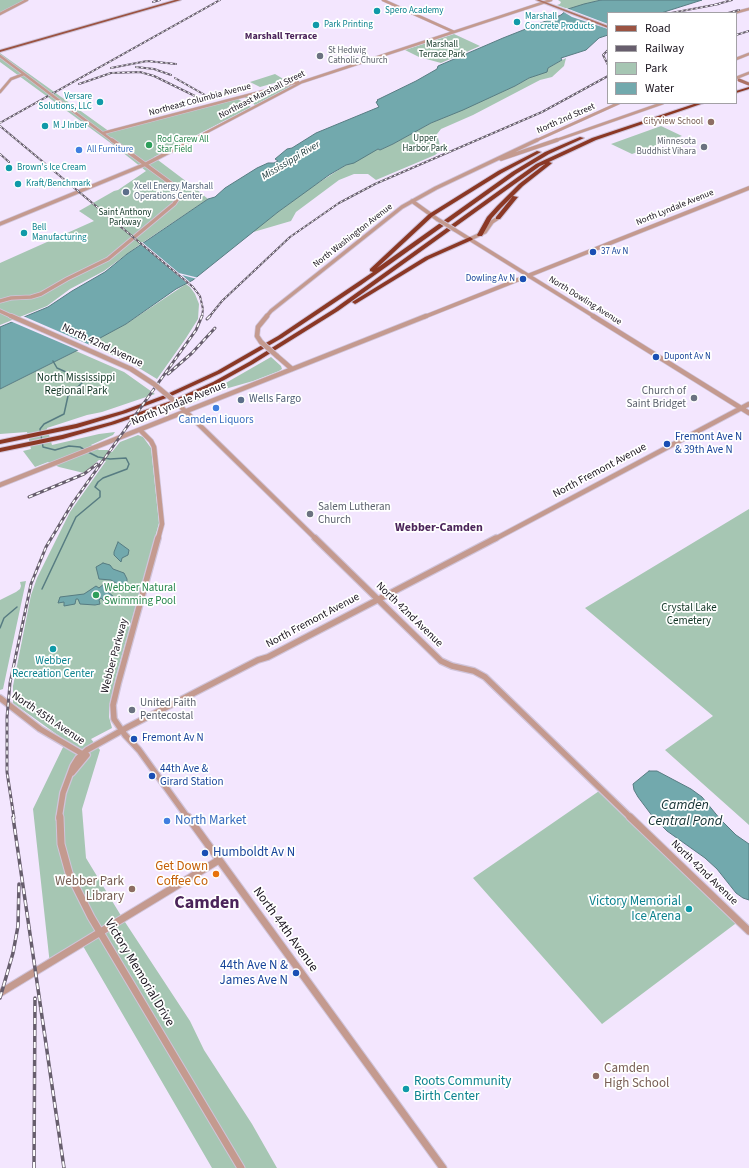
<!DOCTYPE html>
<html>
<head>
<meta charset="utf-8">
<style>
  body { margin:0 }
  #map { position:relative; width:749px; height:1168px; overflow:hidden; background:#f3e6fe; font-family:"Source Sans 3",sans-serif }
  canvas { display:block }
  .legend { position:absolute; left:607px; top:12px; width:130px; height:92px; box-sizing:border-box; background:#fff; border:1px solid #a3a1a5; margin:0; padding:5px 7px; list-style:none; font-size:12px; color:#19131d }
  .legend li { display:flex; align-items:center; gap:8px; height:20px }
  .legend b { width:20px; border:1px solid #a3a1a5 }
</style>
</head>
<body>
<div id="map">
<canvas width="749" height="1168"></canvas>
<ul class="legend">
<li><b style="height:5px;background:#9b5342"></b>Road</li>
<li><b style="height:5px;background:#675e6d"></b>Railway</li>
<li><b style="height:11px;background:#a6c6b3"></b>Park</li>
<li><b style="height:11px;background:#72a9ad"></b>Water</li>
</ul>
</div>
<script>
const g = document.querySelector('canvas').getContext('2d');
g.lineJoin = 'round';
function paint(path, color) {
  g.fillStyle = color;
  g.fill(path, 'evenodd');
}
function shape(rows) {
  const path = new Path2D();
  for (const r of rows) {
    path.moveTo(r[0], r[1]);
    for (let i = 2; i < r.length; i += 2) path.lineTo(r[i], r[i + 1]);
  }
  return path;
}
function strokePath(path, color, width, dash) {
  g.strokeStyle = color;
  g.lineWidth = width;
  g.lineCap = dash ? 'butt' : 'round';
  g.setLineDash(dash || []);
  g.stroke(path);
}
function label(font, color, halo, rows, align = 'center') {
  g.font = font + ' "Source Sans 3",sans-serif';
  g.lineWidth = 3.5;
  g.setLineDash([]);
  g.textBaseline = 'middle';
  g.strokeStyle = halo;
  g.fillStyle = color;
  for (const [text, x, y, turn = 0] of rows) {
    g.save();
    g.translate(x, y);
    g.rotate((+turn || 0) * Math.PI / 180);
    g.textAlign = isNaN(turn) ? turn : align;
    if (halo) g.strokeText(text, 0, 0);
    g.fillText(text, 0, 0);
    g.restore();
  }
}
paint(shape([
  [0,0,25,0,0,13],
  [558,0,600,0,568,9,557,5,560,4,561,2],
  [454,34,480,46,441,63,419,57,405,50],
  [0,53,110,132,238,99,251,107,154,157,195,188,208,199,139,245,104,271,70,289,47,306,0,325,0,263,94,221,79,211,114,191,118,190,146,171,112,144,0,62],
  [566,58,564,66,552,77,540,80,473,115,441,129,437,134,441,150,435,155,376,180,368,174,354,174,339,180,296,212,291,221,250,233,306,191,346,165,378,149,380,150,393,144,431,123,515,86,529,78,543,72,548,68],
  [275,74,285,80,260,87,250,82],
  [295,84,255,105,244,97],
  [661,126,682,136,632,154,611,144],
  [186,284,190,287,195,294,199,304,198,319,186,338,157,379,134,365,88,344,126,324],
  [76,351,124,372,155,394,102,412,87,415,47,428,52,445,99,434,115,432,113,435,91,445,99,450,108,450,108,452,112,452,120,442,138,435,143,437,151,448,159,523,116,676,109,707,109,717,112,728,91,739,100,750,82,809,86,858,123,919,190,1021,204,1050,252,1124,277,1168,212,1168,83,946,50,965,33,809,66,741,13,703,13,686,31,595,37,578,70,512,106,461,99,460,84,473,59,467,48,462,35,467,23,451,31,449,27,432,0,434,0,389],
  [271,357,281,366,282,369,279,371,253,381,225,389,187,405,184,403,217,388],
  [749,509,749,825,665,750,713,716,585,608],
  [26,581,3,689,0,690,0,600,16,592,20,589,21,586,20,582],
  [602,789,739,921,602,1024,473,878]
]), '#a6c6b3');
const water = shape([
  [601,0,702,0,661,13,608,13,608,35,599,38,586,50,561,58,562,60,548,68,547,72,529,78,515,86,463,110,431,123,393,144,380,150,378,149,354,163,346,165,329,175,278,212,193,280,176,289,126,324,76,351,0,389,0,327,48,307,72,291,105,272,127,254,208,199,215,197,225,188,257,168,268,163,274,163,278,161,275,159,287,149,292,148,316,133,379,107,376,102,378,101,377,100,416,81,437,69,438,66,503,38,561,15,568,9,584,4,601,0],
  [118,542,129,550,128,555,122,558,121,562,114,555,114,552,118,542],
  [103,563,110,565,113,569,124,573,127,579,127,583,125,586,122,587,111,580,99,579,96,567,103,563],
  [105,583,115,589,110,593,108,592,114,597,105,602,101,598,99,600,100,604,95,605,80,604,78,599,76,599,75,604,64,606,64,602,58,603,60,597,84,594,96,586,99,588,105,583],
  [649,771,657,771,691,789,702,797,720,819,736,835,749,844,749,900,743,898,736,893,717,869,705,858,667,831,653,817,638,797,634,790,633,784,649,771]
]);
paint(water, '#72a9ad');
strokePath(water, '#577c82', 1);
paint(shape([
  [566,8,608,24,608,29,572,17,562,11],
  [142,242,179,273,199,278,197,279,182,275,191,283,189,285,140,243],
  [23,316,90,345,80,351,10,321]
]), '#f3e6fe');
strokePath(shape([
  [53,361,57,368,75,376,81,380,82,383,68,396,64,414,44,424,40,429,43,447,55,450,69,446,80,447,85,450],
  [42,589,76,517,100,497,100,491,95,487,98,482,103,478,127,469,129,464,126,458,110,459,98,457,88,452],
  [0,628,4,618,17,607]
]), '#577c82', 1.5);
const tertiaryFar4 = shape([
  [383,0,454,32],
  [734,13,749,9],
  [0,14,27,0],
  [0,56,28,77],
  [736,59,749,54],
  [736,78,749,73],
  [0,92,11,79,24,74],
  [53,96,113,141],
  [103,133,298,82],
  [190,141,302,82,551,0],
  [535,141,619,103],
  [554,141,663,103]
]);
const tertiaryFar3 = shape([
  [501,159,557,140],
  [412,201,437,219],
  [0,224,146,164,192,140],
  [455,230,595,317],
  [470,239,485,232,492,222,498,218],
  [0,301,11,298,31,297,41,294,67,279,108,259,174,204,180,195,176,187,112,140],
  [0,311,13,317],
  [266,317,271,311,402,207,436,188,537,140],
  [424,317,749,188]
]);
const tertiaryFar2 = shape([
  [11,316,43,330],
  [593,316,749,413],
  [261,342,257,336,258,327,267,316],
  [277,356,292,369],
  [179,405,316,539],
  [140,430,151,441,154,447,162,524,158,539],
  [0,485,426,316],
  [495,539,749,404]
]);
const tertiaryFar1 = shape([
  [158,538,118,684,113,705,114,719,125,735,139,750,188,818],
  [315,538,441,661,452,666,474,671,485,677,631,818],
  [0,698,40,729,86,756],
  [72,773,87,755],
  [59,818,63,793,73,766,78,758,87,750,128,727,258,660,268,657,496,538]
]);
const tertiary = shape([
  [60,817,61,844,69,873,91,917,241,1168],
  [188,817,443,1168],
  [630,817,749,931],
  [0,993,219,860]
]);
const secondary = shape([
  [536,0,540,0,608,26,608,28,536,0]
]);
const primary = shape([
  [175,0,181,0,0,52,0,50,175,0]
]);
const motorway = shape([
  [749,87,749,89,736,93,736,91,749,87],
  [697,103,704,103,596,140,549,162,552,163,551,164,523,186,501,208,492,218,482,236,478,236,477,235,487,217,497,206,519,184,545,164,540,166,338,311,253,364,217,384,175,403,115,424,63,439,0,452,0,448,62,435,111,422,171,401,213,382,249,362,334,309,536,164,592,138,697,103],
  [580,137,584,138,549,154,516,174,361,285,282,338,221,373,169,397,126,413,77,428,0,444,0,440,76,424,122,411,165,395,217,371,278,336,373,272,370,271,370,269,429,214,498,171,537,151,541,152,502,173,433,216,377,268,512,172,545,152,580,137],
  [513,196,518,197,500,219,496,219,496,217,513,196],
  [470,237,473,239,472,240,429,259,357,303,355,304,352,302,425,257,470,237]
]);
strokePath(tertiaryFar4, '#d0c4da', 3.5);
strokePath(tertiaryFar3, '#d0c4da', 5);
strokePath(tertiaryFar2, '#d0c4da', 6);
strokePath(tertiaryFar1, '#d0c4da', 8);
strokePath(tertiary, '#d0c4da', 9);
strokePath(secondary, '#d0c4da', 2);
strokePath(primary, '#d0c4da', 2);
strokePath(motorway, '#d0c4da', 2);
strokePath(tertiaryFar4, '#c49a8f', 2.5);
strokePath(tertiaryFar3, '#c49a8f', 3.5);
strokePath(tertiaryFar2, '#c49a8f', 4.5);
strokePath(tertiaryFar1, '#c49a8f', 5.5);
strokePath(tertiary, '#c49a8f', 7);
paint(secondary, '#ad7163');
paint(primary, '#9b5342');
paint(motorway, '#8b3825');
const railFar2 = shape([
  [153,2,160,0],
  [714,5,732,0],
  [671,13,719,4],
  [728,13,739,10],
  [736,35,749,31],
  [608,50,603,55,608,65],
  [136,67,154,69,171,75],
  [111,68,147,61,176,64],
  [175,78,212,99],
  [79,84,111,73,140,72,154,76,197,97],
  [0,123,220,0],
  [0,126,193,287,200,296,203,309,202,317],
  [0,154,9,162],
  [209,317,222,301,290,237,339,203,375,184,542,112,608,76]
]);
const railFar1 = shape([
  [207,319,210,316],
  [168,374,192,353,215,328],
  [29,497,84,474,97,464],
  [14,818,7,772,7,717,10,683,31,584,46,547,72,504,196,330,202,316]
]);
const rail = shape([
  [13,817,64,1168],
  [0,998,13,953,18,926,19,884],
  [34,1168,35,998]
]);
strokePath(railFar2, '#675e6d', 2);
strokePath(railFar1, '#675e6d', 3);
strokePath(rail, '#675e6d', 3.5);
strokePath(railFar2, '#fff', 1, [2.5]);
strokePath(railFar1, '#fff', 1.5, [4]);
strokePath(rail, '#fff', 2, [6]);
const tertiaryBridgeFar2 = shape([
  [28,77,53,96]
]);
const tertiaryBridgeFar1 = shape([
  [437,219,455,230]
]);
const tertiaryBridge = shape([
  [43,330,131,369,154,384,179,405],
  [261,342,277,356]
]);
const secondaryBridge = shape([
  [739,80,749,84]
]);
strokePath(tertiaryBridgeFar2, '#d0c4da', 3.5, []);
strokePath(tertiaryBridgeFar1, '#d0c4da', 5, []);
strokePath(tertiaryBridge, '#d0c4da', 6, []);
strokePath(secondaryBridge, '#d0c4da', 4, []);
strokePath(tertiaryBridgeFar2, '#c49a8f', 2.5);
strokePath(tertiaryBridgeFar1, '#c49a8f', 3.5);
strokePath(tertiaryBridge, '#c49a8f', 4.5);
strokePath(secondaryBridge, '#ad7163', 3);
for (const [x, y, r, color] of [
  [377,11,4,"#0f9aa8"],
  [517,22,4,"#0f9aa8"],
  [316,25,4,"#0f9aa8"],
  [320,56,4,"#6b7280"],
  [100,102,4,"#0f9aa8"],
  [711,122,4,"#8d6e63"],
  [45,126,4,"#0f9aa8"],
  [149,145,4,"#2e9e5b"],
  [704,147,4,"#6b7280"],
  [79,150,4,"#3f7fe0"],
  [9,168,4,"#0f9aa8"],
  [18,184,4,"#0f9aa8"],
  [126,192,4,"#5c6f8a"],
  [24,233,4,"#0f9aa8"],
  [593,252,4,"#1a4fb4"],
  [523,279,4,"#1a4fb4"],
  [656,357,4,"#1a4fb4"],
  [694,398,4,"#6b7280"],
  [241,400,4,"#5c6f8a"],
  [216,408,4,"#3f7fe0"],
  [667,444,4,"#1a4fb4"],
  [310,514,4,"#6b7280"],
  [96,595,4,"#2e9e5b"],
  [53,649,4,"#0f9aa8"],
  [132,710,4,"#6b7280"],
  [134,739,4,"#1a4fb4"],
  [152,776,4,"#1a4fb4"],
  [167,821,4,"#3f7fe0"],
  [205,853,4,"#1a4fb4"],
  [216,874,4,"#e8710a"],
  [132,889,4,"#8d6e63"],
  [689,909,4,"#0f9aa8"],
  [296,973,4,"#1a4fb4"],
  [596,1076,4,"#8d6e63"],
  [406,1089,4,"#0f9aa8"]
]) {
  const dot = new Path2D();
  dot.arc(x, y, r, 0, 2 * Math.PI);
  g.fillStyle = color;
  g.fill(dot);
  strokePath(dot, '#fff', 1.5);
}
label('9px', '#0d838f', '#fff', [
  ["Spero Academy",385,11],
  ["Marshall",525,17],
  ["Concrete Products",525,27],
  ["Park Printing",324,25],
  ["Versare",92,97,"right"],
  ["Solutions, LLC",92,107,"right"],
  ["M J Inber",53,126],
  ["Brown's Ice Cream",17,168],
  ["Kraft/Benchmark",26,184],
  ["Bell",32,228],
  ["Manufacturing",32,238]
], 'left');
label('9px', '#0f3423', '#fff', [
  ["Marshall",442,45],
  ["Terrace Park",442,55],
  ["Upper",425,139],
  ["Harbor Park",425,149],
  ["Saint Anthony",125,213],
  ["Parkway",125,223]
]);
label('9px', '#5b616d', '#fff', [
  ["St Hedwig",328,51],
  ["Catholic Church",328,61],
  ["Minnesota",696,142,"right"],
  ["Buddhist Vihara",696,152,"right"]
], 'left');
label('9px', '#19131d', '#fff', [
  ["Northeast Marshall Street",262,95,-27],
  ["Northeast Columbia Avenue",200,100,-15],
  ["North 2nd Street",566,119,-24],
  ["North Lyndale Avenue",675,208,-22],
  ["North Washington Avenue",353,236,-38],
  ["North Dowling Avenue",585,301,32]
]);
label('9px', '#785e54', '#fff', [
  ["Cityview School",703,122]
], 'right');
label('9px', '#27864d', '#fff', [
  ["Rod Carew All",157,140],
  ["Star Field",157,150]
], 'left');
label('9px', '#366cbe', '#fff', [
  ["All Furniture",87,150]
], 'left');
label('9px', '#4e5e75', '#fff', [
  ["Xcell Energy Marshall",134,187],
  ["Operations Center",134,197]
], 'left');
label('9px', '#164399', '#fff', [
  ["37 Av N",601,252],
  ["Dowling Av N",515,279,"right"],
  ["Dupont Av N",664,357]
], 'left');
label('bold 10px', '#4b245a', '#fff', [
  ["Marshall Terrace",281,37]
]);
label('italic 10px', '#143133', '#fff', [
  ["Mississippi River",291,161,-31]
]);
label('11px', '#19131d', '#fff', [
  ["North 42nd Avenue",102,346,25],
  ["North Lyndale Avenue",179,404,-22],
  ["North Fremont Avenue",600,471,-28],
  ["North 42nd Avenue",409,615,44],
  ["North Fremont Avenue",313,621,-28],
  ["Webber Parkway",115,656,-75],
  ["North 45th Avenue",48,719,34],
  ["North 42nd Avenue",704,873,44]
]);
label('11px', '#0f3423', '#fff', [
  ["North Mississippi",76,379],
  ["Regional Park",76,392],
  ["Crystal Lake",689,609],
  ["Cemetery",689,622]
]);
label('11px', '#5b616d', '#fff', [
  ["Church of",686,392,"right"],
  ["Saint Bridget",686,405,"right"],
  ["Salem Lutheran",318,508],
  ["Church",318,521],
  ["United Faith",140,704],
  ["Pentecostal",140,717]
], 'left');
label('11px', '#4e5e75', '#fff', [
  ["Wells Fargo",249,400]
], 'left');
label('11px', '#366cbe', '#fff', [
  ["Camden Liquors",216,421]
]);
label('11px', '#164399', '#fff', [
  ["Fremont Ave N",675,438],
  ["& 39th Ave N",675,451],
  ["Fremont Av N",142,739],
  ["44th Ave &",160,770],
  ["Girard Station",160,783]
], 'left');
label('11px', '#27864d', '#fff', [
  ["Webber Natural",104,589],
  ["Swimming Pool",104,602]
], 'left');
label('11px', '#0d838f', '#fff', [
  ["Webber",53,662],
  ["Recreation Center",53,675]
]);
label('bold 12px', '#4b245a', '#fff', [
  ["Webber-Camden",439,528]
]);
label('13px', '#366cbe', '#fff', [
  ["North Market",175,821]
], 'left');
label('13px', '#164399', '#fff', [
  ["Humboldt Av N",213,853],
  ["44th Ave N &",288,966,"right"],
  ["James Ave N",288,981,"right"]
], 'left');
label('13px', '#c56008', '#fff', [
  ["Get Down",208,867],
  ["Coffee Co",208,882]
], 'right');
label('13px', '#785e54', '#fff', [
  ["Webber Park",124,882],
  ["Library",124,897],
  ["Camden",604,1069,"left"],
  ["High School",604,1084,"left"]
], 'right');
label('13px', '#0d838f', '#fff', [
  ["Victory Memorial",681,902],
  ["Ice Arena",681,917],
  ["Roots Community",414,1082,"left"],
  ["Birth Center",414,1097,"left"]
], 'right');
label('13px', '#19131d', '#fff', [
  ["North 44th Avenue",285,930,54],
  ["Victory Memorial Drive",139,973,59]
]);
label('italic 14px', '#143133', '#fff', [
  ["Camden",685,806],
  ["Central Pond",685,822]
]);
label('bold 18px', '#4b245a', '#fff', [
  ["Camden",207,904]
]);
</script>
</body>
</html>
